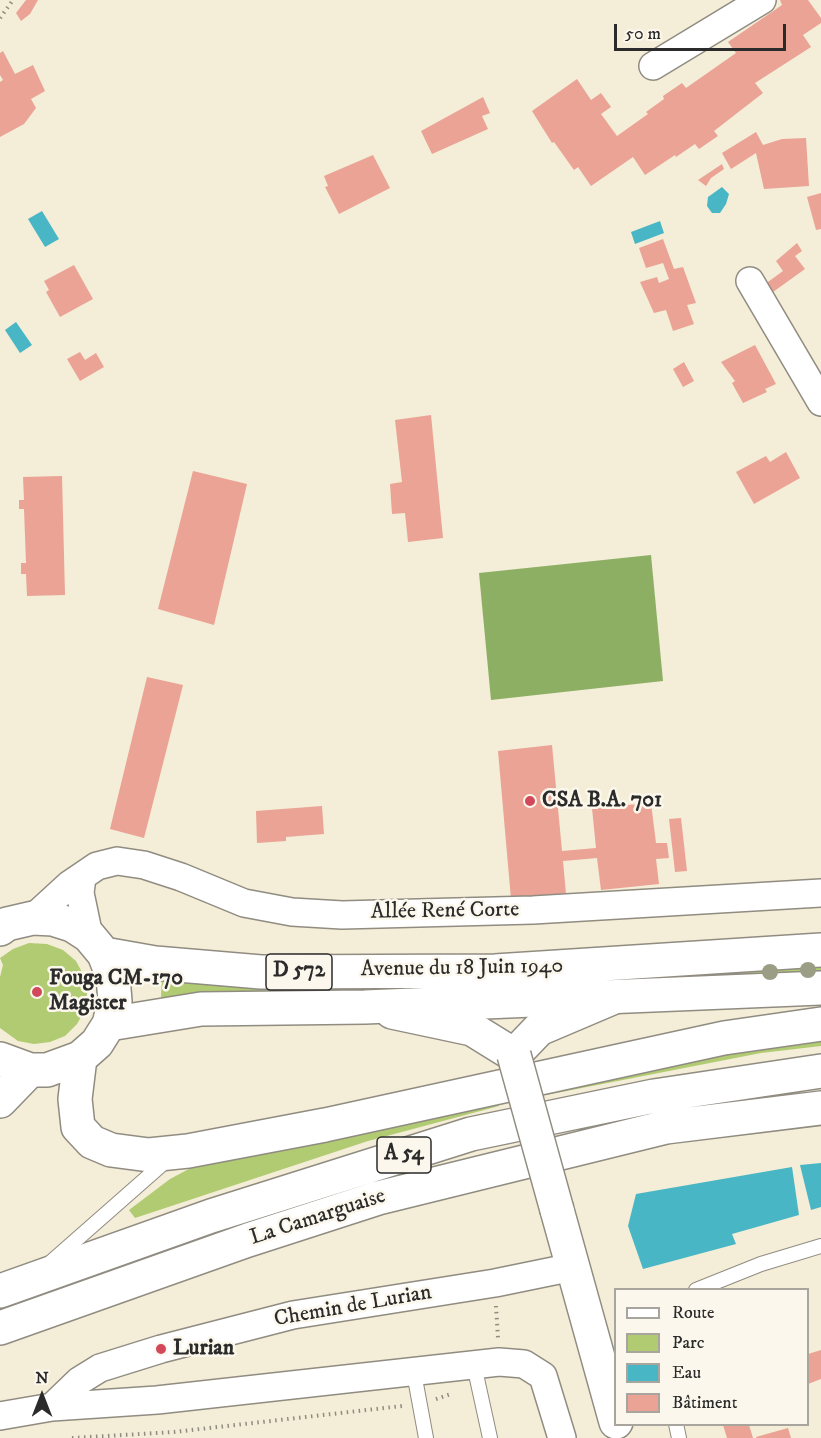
<!DOCTYPE html>
<html>
<head>
<meta charset="utf-8">
<style>
  body { margin:0 }
  #map { position:relative; width:821px; height:1438px; overflow:hidden; background:#f4edd7; font-family:"IM FELL DW Pica",serif }
  canvas { display:block }
  .legend { position:absolute; left:614px; top:1288px; width:195px; height:138px; box-sizing:border-box; background:#fbf7ec; border:2px solid #a8a59f; margin:0; padding:8px 10px; list-style:none; font-size:18px; color:#2b2b2b }
  .legend li { display:flex; align-items:center; gap:12px; height:30px }
  .legend b { width:30px; border:2px solid #a8a59f }
  .north { position:absolute; left:12px; top:1366px; width:60px; height:60px; -webkit-text-stroke:4px #fbf7ec; paint-order:stroke; rotate:0deg; font-size:16px; font-weight:700; line-height:24px; text-align:center; color:#2b2b2b }
  .north::after { content:''; display:block; margin:auto; width:21px; height:27px; background:#2b2b2b; clip-path:polygon(50% 0,100% 100%,50% 72%,0 100%) }
  .scale { position:absolute; left:614px; top:24px; width:172px; height:27px; box-sizing:border-box; border:3px solid #2b2b2b; border-top:0; padding-left:8px; font-size:18px; line-height:21px; white-space:nowrap; color:#2b2b2b; -webkit-text-stroke:4px #fbf7ec; paint-order:stroke }
</style>
</head>
<body>
<div id="map">
<canvas width="821" height="1438"></canvas>
<ul class="legend">
<li><b style="height:8px;background:#fff"></b>Route</li>
<li><b style="height:16px;background:#b0cb72"></b>Parc</li>
<li><b style="height:16px;background:#49b6c5"></b>Eau</li>
<li><b style="height:16px;background:#eaa395"></b>Bâtiment</li>
</ul>
<div class="north">N</div>
<div class="scale">50 m</div>
</div>
<script>
const g = document.querySelector('canvas').getContext('2d');
g.lineJoin = 'round';
function paint(path, color) {
  g.fillStyle = color;
  g.fill(path, 'evenodd');
}
function shape(rows) {
  const path = new Path2D();
  for (const r of rows) {
    path.moveTo(r[0], r[1]);
    for (let i = 2; i < r.length; i += 2) path.lineTo(r[i], r[i + 1]);
  }
  return path;
}
function strokePath(path, color, width, dash) {
  g.strokeStyle = color;
  g.lineWidth = width;
  g.lineCap = dash ? 'butt' : 'round';
  g.setLineDash(dash || []);
  g.stroke(path);
}
function label(font, color, halo, rows, align = 'center') {
  g.font = font + ' "IM FELL DW Pica",serif';
  g.lineWidth = 5;
  g.setLineDash([]);
  g.textBaseline = 'middle';
  g.strokeStyle = halo;
  g.fillStyle = color;
  for (const [text, x, y, turn = 0] of rows) {
    g.save();
    g.translate(x, y);
    g.rotate((+turn || 0) * Math.PI / 180);
    g.textAlign = isNaN(turn) ? turn : align;
    if (halo) g.strokeText(text, 0, 0);
    g.fillText(text, 0, 0);
    g.restore();
  }
}
paint(shape([
  [29,943,47,944,63,950,76,961,84,976,87,993,85,1010,77,1024,65,1036,50,1042,34,1044,18,1041,0,1028,0,977,3,965,0,958,13,949],
  [821,961,821,975,542,988,542,982],
  [162,974,471,988,161,998],
  [821,1035,821,1046,761,1053,546,1095,543,1087],
  [495,1097,499,1106,368,1141,135,1218,129,1210,170,1179,204,1161]
]), '#b0cb72');
paint(shape([
  [651,555,663,681,491,700,479,573]
]), '#8caf64');
paint(shape([
  [722,187,729,194,726,204,720,213,712,213,707,206,708,197],
  [42,211,59,239,45,247,28,219],
  [660,221,664,233,635,244,631,232],
  [16,322,32,345,20,353,5,330],
  [821,1163,821,1207,811,1210,800,1165],
  [792,1167,799,1215,732,1234,736,1244,643,1269,628,1226,636,1194]
]), '#49b6c5');
paint(shape([
  [26,0,38,0,30,14,21,21,16,13],
  [780,0,808,0,821,18,821,23,803,35,811,47,755,83,763,93,714,131,718,136,699,149,695,144,676,157,675,155,645,175,633,157,591,186,578,167,574,170,554,142,552,143,532,111,577,79,591,100,601,93,611,107,601,114,617,136,648,114,646,112,664,99,663,96,682,83,686,88,736,53,728,42,782,5],
  [3,51,15,74,33,65,45,91,31,99,36,108,24,124,0,137,0,82,3,80,0,75,0,53],
  [483,97,490,113,482,116,488,129,432,154,421,131],
  [756,132,763,145,782,139,806,138,809,186,764,189,756,153,731,169,722,153],
  [373,155,390,188,339,214,325,187,328,186,324,176],
  [722,164,724,169,711,178,706,186,698,180],
  [821,193,821,229,816,230,807,197],
  [663,239,674,269,683,267,696,303,687,305,694,324,673,331,666,310,654,313,640,282,657,277,659,283,669,279,663,263,646,268,639,248],
  [797,243,802,251,795,256,805,269,766,297,761,287,783,271,776,261],
  [74,265,93,299,60,317,46,292,49,290,44,281],
  [755,345,776,384,765,389,767,392,743,403,732,383,735,381,721,362],
  [80,352,85,360,96,353,104,367,80,381,67,359],
  [684,362,694,381,683,387,673,369],
  [431,415,443,538,408,542,405,513,392,514,390,484,402,482,395,420],
  [786,452,800,478,754,504,736,472,766,456,770,462],
  [193,471,247,484,214,625,158,609],
  [62,476,65,595,27,596,26,574,21,574,21,563,26,563,24,509,19,509,19,500,24,500,23,477],
  [147,677,183,685,144,838,110,829],
  [552,745,562,851,596,848,592,808,651,803,656,843,667,843,669,858,656,859,659,884,601,890,597,858,563,861,566,894,511,899,498,751],
  [322,806,324,834,286,837,286,841,257,843,256,811],
  [681,818,687,871,675,872,669,819],
  [821,1350,821,1379,808,1384,808,1354],
  [723,1425,749,1425,753,1438,727,1438],
  [788,1428,791,1438,756,1438,756,1437]
]), '#eaa395');
const service = shape([
  [51,1262,167,1160],
  [696,1290,761,1264,821,1246],
  [474,1365,490,1438],
  [414,1373,426,1438],
  [676,1424,679,1438]
]);
const minor = shape([
  [653,66,762,0],
  [750,281,821,402],
  [82,877,80,893,89,936],
  [33,918,69,885,97,866,117,861,144,865,181,877,244,903,292,912,342,915,533,910,821,893],
  [52,1407,79,1381,100,1368,161,1349,293,1315,495,1283,573,1267],
  [0,1416,52,1407,157,1400,499,1362,524,1364,543,1376,562,1438]
]);
const tertiary = shape([
  [392,1012,472,1029,514,1055],
  [514,1055,539,1029,612,998],
  [557,1210,616,1422]
]);
const primary = shape([
  [0,929,7,924,33,918,53,919,72,925,89,936,104,954,113,977,115,1001,109,1024,97,1043,80,1058,47,1070,30,1070,0,1059],
  [104,954,155,963,261,972,495,971,821,950],
  [109,1024,201,1009,365,1007,821,988],
  [0,1101,30,1070]
]);
const motorway = shape([
  [80,1058,75,1099,78,1127,92,1142,111,1150,149,1155,188,1151,325,1125,724,1038,821,1024],
  [0,1291,211,1216,471,1134,654,1096,821,1071],
  [0,1328,248,1240,378,1198,666,1127,821,1108]
]);
strokePath(service, '#908c81', 16);
strokePath(minor, '#908c81', 30);
strokePath(tertiary, '#908c81', 36);
strokePath(primary, '#908c81', 36);
strokePath(motorway, '#908c81', 36);
strokePath(shape([
  [0,18,13,0],
  [496,1306,498,1338],
  [436,1399,451,1394],
  [72,1438,174,1432,402,1406]
]), '#908c81', 4, [1.5, 4.5]);
strokePath(service, '#fff', 14);
strokePath(minor, '#fff', 27);
strokePath(tertiary, '#fff', 33);
strokePath(primary, '#fff', 33);
strokePath(motorway, '#fff', 33);
const tertiaryBridge = shape([
  [514,1055,557,1210]
]);
strokePath(tertiaryBridge, '#908c81', 36, []);
strokePath(tertiaryBridge, '#fff', 33);
g.fillStyle = '#9b9d84';
for (const [x, y] of [
  [808,970],
  [770,972]
]) {
  g.beginPath();
  g.arc(x, y, 8, 0, 2 * Math.PI);
  g.fill();
}
for (const [x, y, r, color] of [
  [530,801,6,"#d1495b"],
  [37,992,6,"#d1495b"],
  [161,1349,6,"#d1495b"]
]) {
  const dot = new Path2D();
  dot.arc(x, y, r, 0, 2 * Math.PI);
  g.fillStyle = color;
  g.fill(dot);
  strokePath(dot, '#fbf7ec', 2);
}
for (const [x, y, w] of [
  [299,972,66],
  [404,1155,54]
]) {
  const box = new Path2D();
  box.roundRect(x - w / 2, y - 18, w, 36, 4.5);
  g.fillStyle = '#fbf7ec';
  g.fill(box);
  strokePath(box, '#2b2b2b', 1.5);
}
label('bold 21px', '#2b2b2b', null, [
  ["D 572",299,972],
  ["A 54",404,1155]
]);
label('bold 22px', '#2b2b2b', '#fbf7ec', [
  ["CSA B.A. 701",542,801],
  ["Fouga CM-170",49,979],
  ["Magister",49,1004],
  ["Lurian",173,1349]
], 'left');
label('22px', '#2b2b2b', '#fbf7ec', [
  ["Allée René Corte",445,912,-1],
  ["Avenue du 18 Juin 1940",462,969,-1],
  ["La Camarguaise",318,1218,-18],
  ["Chemin de Lurian",353,1307,-10]
]);
</script>
</body>
</html>
